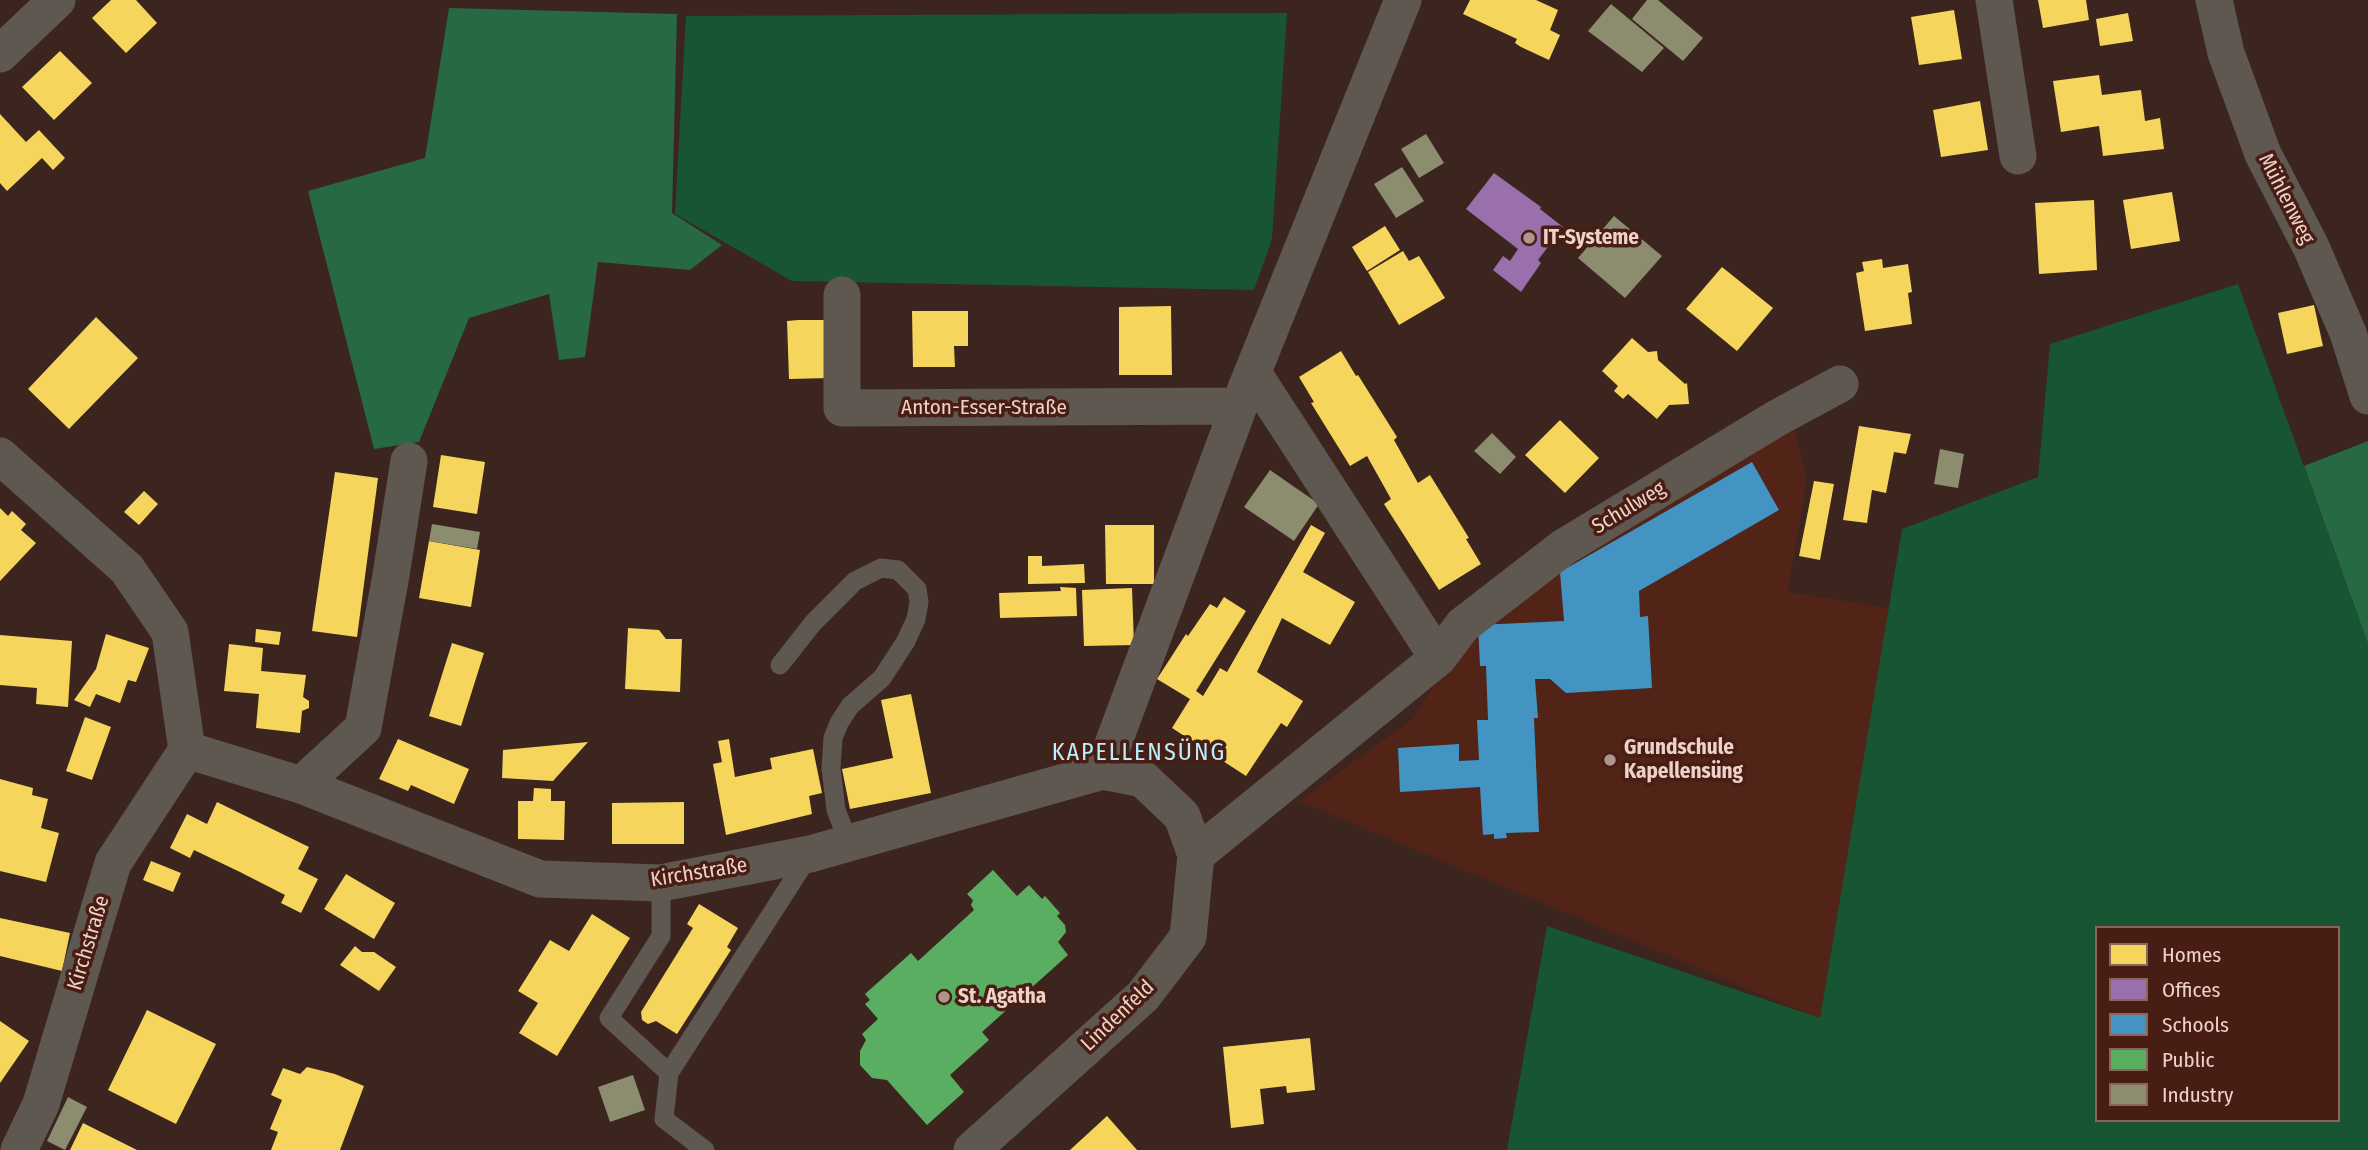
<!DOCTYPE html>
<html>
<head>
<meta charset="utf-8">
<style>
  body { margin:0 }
  #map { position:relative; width:2368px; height:1150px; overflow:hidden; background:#3c251f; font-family:"Fira Sans Condensed",sans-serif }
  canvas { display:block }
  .legend { position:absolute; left:2095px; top:926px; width:245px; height:196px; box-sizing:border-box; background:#481d13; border:2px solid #8a655c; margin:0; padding:9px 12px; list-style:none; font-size:21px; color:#eed1c9 }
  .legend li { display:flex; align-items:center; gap:14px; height:35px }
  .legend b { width:35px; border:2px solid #8a655c }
</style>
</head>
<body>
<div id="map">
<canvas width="2368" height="1150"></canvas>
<ul class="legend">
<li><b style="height:19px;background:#f6d55c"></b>Homes</li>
<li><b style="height:19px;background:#9970ab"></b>Offices</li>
<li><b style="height:19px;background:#4393c3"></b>Schools</li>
<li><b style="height:19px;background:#5aae61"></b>Public</li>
<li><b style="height:19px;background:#8c8c6e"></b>Industry</li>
</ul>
</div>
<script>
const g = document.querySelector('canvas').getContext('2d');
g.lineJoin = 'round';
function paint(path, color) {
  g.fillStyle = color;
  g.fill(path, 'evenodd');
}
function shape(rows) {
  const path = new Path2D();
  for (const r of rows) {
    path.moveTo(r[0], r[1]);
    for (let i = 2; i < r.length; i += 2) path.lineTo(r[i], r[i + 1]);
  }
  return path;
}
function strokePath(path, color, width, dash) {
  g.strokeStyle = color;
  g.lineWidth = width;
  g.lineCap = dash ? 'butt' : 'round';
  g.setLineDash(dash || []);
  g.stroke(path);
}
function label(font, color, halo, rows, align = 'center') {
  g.font = font + ' "Fira Sans Condensed",sans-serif';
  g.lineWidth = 7;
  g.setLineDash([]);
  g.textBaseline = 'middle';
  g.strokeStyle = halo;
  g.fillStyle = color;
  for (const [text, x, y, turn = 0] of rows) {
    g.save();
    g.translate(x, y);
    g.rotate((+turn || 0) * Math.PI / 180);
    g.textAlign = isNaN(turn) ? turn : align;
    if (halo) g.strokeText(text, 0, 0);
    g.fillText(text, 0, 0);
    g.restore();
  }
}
paint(shape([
  [1792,420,1807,479,1788,592,1889,608,1820,1019,1299,801,1413,719,1473,622]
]), '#522317');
paint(shape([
  [1287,13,1272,239,1254,290,792,281,675,214,686,16],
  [2238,284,2368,644,2368,1150,1507,1150,1547,926,1820,1018,1902,529,2038,477,2050,344],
  [2097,928,2338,928,2338,1120,2097,1120]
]), '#175533');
paint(shape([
  [449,8,677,14,672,213,722,245,690,270,598,262,585,357,559,360,549,294,469,318,419,442,374,449,308,191,425,158],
  [2368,441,2368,644,2304,466]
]), '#266942');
paint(shape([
  [111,0,136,0,157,23,126,53,92,18],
  [1470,0,1536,0,1558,10,1550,30,1560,35,1549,60,1521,47,1515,43,1517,39,1463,14],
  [2038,0,2086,0,2089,20,2043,28],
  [1954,10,1962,59,1919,65,1911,17],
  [2128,13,2133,41,2100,46,2096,19],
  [60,51,92,83,54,120,22,87],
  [2099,75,2102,95,2141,90,2145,121,2160,118,2164,149,2103,156,2099,126,2061,132,2053,81],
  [1980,101,1988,150,1941,157,1933,110],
  [0,114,26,142,39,130,65,158,53,170,42,158,7,191,0,183],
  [2172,192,2180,241,2131,249,2123,200],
  [2094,200,2097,270,2039,274,2035,203],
  [1385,226,1400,250,1367,271,1352,247],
  [1403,251,1409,261,1419,256,1445,298,1399,325,1368,272],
  [1882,259,1883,268,1908,264,1912,292,1908,293,1912,324,1865,331,1856,273,1864,271,1862,262],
  [1722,267,1773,308,1737,351,1686,309],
  [2314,305,2323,346,2287,354,2278,313],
  [1171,306,1172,375,1119,375,1119,307],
  [912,311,968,311,968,346,954,346,955,367,913,367],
  [96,317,138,358,69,429,28,389],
  [798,320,828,320,829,378,789,379,787,321],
  [1632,338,1648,352,1657,351,1658,360,1685,384,1687,383,1689,404,1669,405,1657,419,1628,394,1623,399,1614,391,1618,386,1602,371],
  [1341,351,1356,376,1358,375,1397,437,1394,440,1418,483,1430,475,1469,538,1466,539,1481,564,1439,590,1384,504,1391,499,1367,456,1350,466,1311,403,1314,402,1299,377],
  [1560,420,1599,458,1565,493,1525,455],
  [1859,426,1911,434,1906,454,1894,452,1886,493,1872,490,1867,523,1843,520],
  [441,455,485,462,477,514,433,507],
  [335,472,378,478,357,637,312,631],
  [1814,481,1834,484,1820,560,1799,556],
  [144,491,158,504,139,525,124,512],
  [0,508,8,516,12,511,26,524,21,530,36,543,0,581],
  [1105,525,1154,525,1154,584,1106,584],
  [1311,525,1325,533,1303,572,1355,602,1330,645,1282,618,1257,672,1303,701,1287,727,1281,723,1246,776,1172,728,1190,699,1157,679,1186,634,1188,636,1210,604,1217,608,1224,597,1246,611,1196,691,1203,696,1220,668,1227,672],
  [429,541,480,550,471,607,419,598],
  [1028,556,1042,556,1042,566,1084,564,1085,583,1028,584],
  [1060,587,1076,588,1077,616,1000,618,999,593,1061,591],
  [1132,588,1134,645,1084,646,1082,590],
  [628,628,659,630,666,639,682,639,680,692,625,689],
  [256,629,281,632,279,645,255,642],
  [106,634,149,648,136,682,128,680,120,703,96,694,90,707,74,700,96,669],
  [0,635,72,641,68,707,36,704,37,688,0,685],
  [452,643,484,653,461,726,429,716],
  [229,644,263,648,261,671,306,675,303,697,309,701,309,708,302,711,300,733,256,728,259,694,224,691],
  [911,694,931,793,850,809,842,769,893,758,881,700],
  [85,717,111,727,92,780,66,771],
  [398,739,469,769,454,804,411,785,408,791,379,779],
  [729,739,735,777,772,769,770,758,813,749,822,793,809,796,812,814,726,835,713,764,722,762,718,741],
  [588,742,553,781,502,778,503,750],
  [0,779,33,788,32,795,48,799,41,828,59,833,46,882,0,871],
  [534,788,551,789,551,801,565,801,564,840,518,839,518,801,533,801],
  [217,802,309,847,298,869,318,879,301,913,281,903,285,895,240,872,194,850,190,858,170,848,187,814,207,824],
  [684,802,684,844,612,844,612,803],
  [151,861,181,873,173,892,143,880],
  [346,874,395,903,374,939,324,909],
  [699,904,738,928,727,947,731,950,677,1034,656,1021,648,1024,642,1020,641,1012,693,928,687,924],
  [592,914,630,938,557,1056,519,1033,538,1003,518,991,550,940,569,951],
  [0,918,70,933,62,971,0,956],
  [355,946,362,952,374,952,396,967,379,991,340,965],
  [147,1010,216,1044,176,1124,108,1090],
  [0,1021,29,1041,0,1083],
  [1310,1038,1315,1090,1287,1093,1286,1086,1260,1089,1264,1124,1231,1128,1223,1047],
  [307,1067,335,1074,364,1086,340,1150,271,1150,278,1132,270,1129,282,1100,271,1095,283,1068,300,1074],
  [1107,1116,1137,1150,1070,1150],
  [83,1123,137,1150,70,1150]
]), '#f6d55c');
paint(shape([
  [1494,173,1541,207,1540,209,1563,227,1538,260,1541,263,1521,292,1493,270,1503,256,1510,261,1518,249,1466,209]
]), '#9970ab');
paint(shape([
  [1752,462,1779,510,1639,591,1640,617,1648,616,1652,688,1566,693,1550,679,1535,679,1538,718,1534,718,1539,832,1506,833,1507,838,1494,839,1494,834,1483,835,1480,787,1400,792,1398,748,1459,744,1459,761,1479,760,1477,720,1488,720,1486,666,1480,666,1478,625,1564,621,1560,572]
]), '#4393c3');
paint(shape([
  [993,870,1017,896,1029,885,1042,899,1045,896,1060,913,1057,916,1065,925,1066,932,1058,942,1068,955,982,1032,989,1040,950,1075,964,1092,927,1125,887,1080,872,1078,860,1065,860,1051,866,1040,862,1034,878,1019,865,1004,870,1000,865,994,911,953,918,961,974,910,971,905,973,900,967,894]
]), '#5aae61');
paint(shape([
  [1647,0,1658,0,1703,38,1683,61,1632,19],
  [1611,4,1664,48,1642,72,1588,31],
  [1426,134,1444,163,1419,178,1401,149],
  [1402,167,1424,201,1396,218,1374,184],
  [1614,216,1662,256,1625,298,1578,258],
  [1492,433,1516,457,1500,474,1474,451],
  [1940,449,1964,454,1958,488,1934,484],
  [1270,470,1319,504,1294,541,1244,507],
  [432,524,480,532,477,549,429,541],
  [633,1075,645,1110,610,1122,598,1087],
  [68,1097,87,1107,65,1150,47,1141]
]), '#8c8c6e');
strokePath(shape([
  [780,665,813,623,855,581,881,568,898,570,917,589,919,602,916,619,906,641,882,678,850,706,839,723,833,738,831,768,836,810,849,843],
  [661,883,661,936,609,1018,669,1073],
  [705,1150,664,1119,669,1073,810,854]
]), '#5f5851', 19);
strokePath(shape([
  [1994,0,2018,156],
  [2214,0,2226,53,2263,154,2311,247,2348,333,2368,396],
  [0,54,57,0],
  [842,295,842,408,1239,406],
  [1253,373,1438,658],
  [0,456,127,569,170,632,187,750,113,863,41,1104,19,1150],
  [187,750,301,785,540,879,661,883,810,854,1103,771,1143,779,1182,816,1196,855,1188,937,1143,996,972,1150],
  [1103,771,1239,406,1403,0],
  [301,785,363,728,391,575,409,461],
  [1196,855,1438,658,1463,625,1564,547,1777,418,1840,384]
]), '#5f5851', 37);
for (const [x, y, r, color] of [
  [1529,238,7,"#b0958e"],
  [1610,760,7,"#b0958e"],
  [944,997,7,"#b0958e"]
]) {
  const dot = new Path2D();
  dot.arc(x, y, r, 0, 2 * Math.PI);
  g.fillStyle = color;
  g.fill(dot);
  strokePath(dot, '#481d13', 2.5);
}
label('21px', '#eed1c9', '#481d13', [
  ["Mühlenweg",2286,199,63],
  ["Anton-Esser-Straße",984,408],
  ["Schulweg",1629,508,-31],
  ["Kirchstraße",699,873,-9],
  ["Kirchstraße",89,943,-73],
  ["Lindenfeld",1118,1016,-44]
]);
label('bold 21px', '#eed1c9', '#481d13', [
  ["IT-Systeme",1543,238],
  ["Grundschule",1624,748],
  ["Kapellensüng",1624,772],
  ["St. Agatha",958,997]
], 'left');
g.letterSpacing = '2px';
label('24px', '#b7effe', '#481d13', [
  ["KAPELLENSÜNG",1139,753]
]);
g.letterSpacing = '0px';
</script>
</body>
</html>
